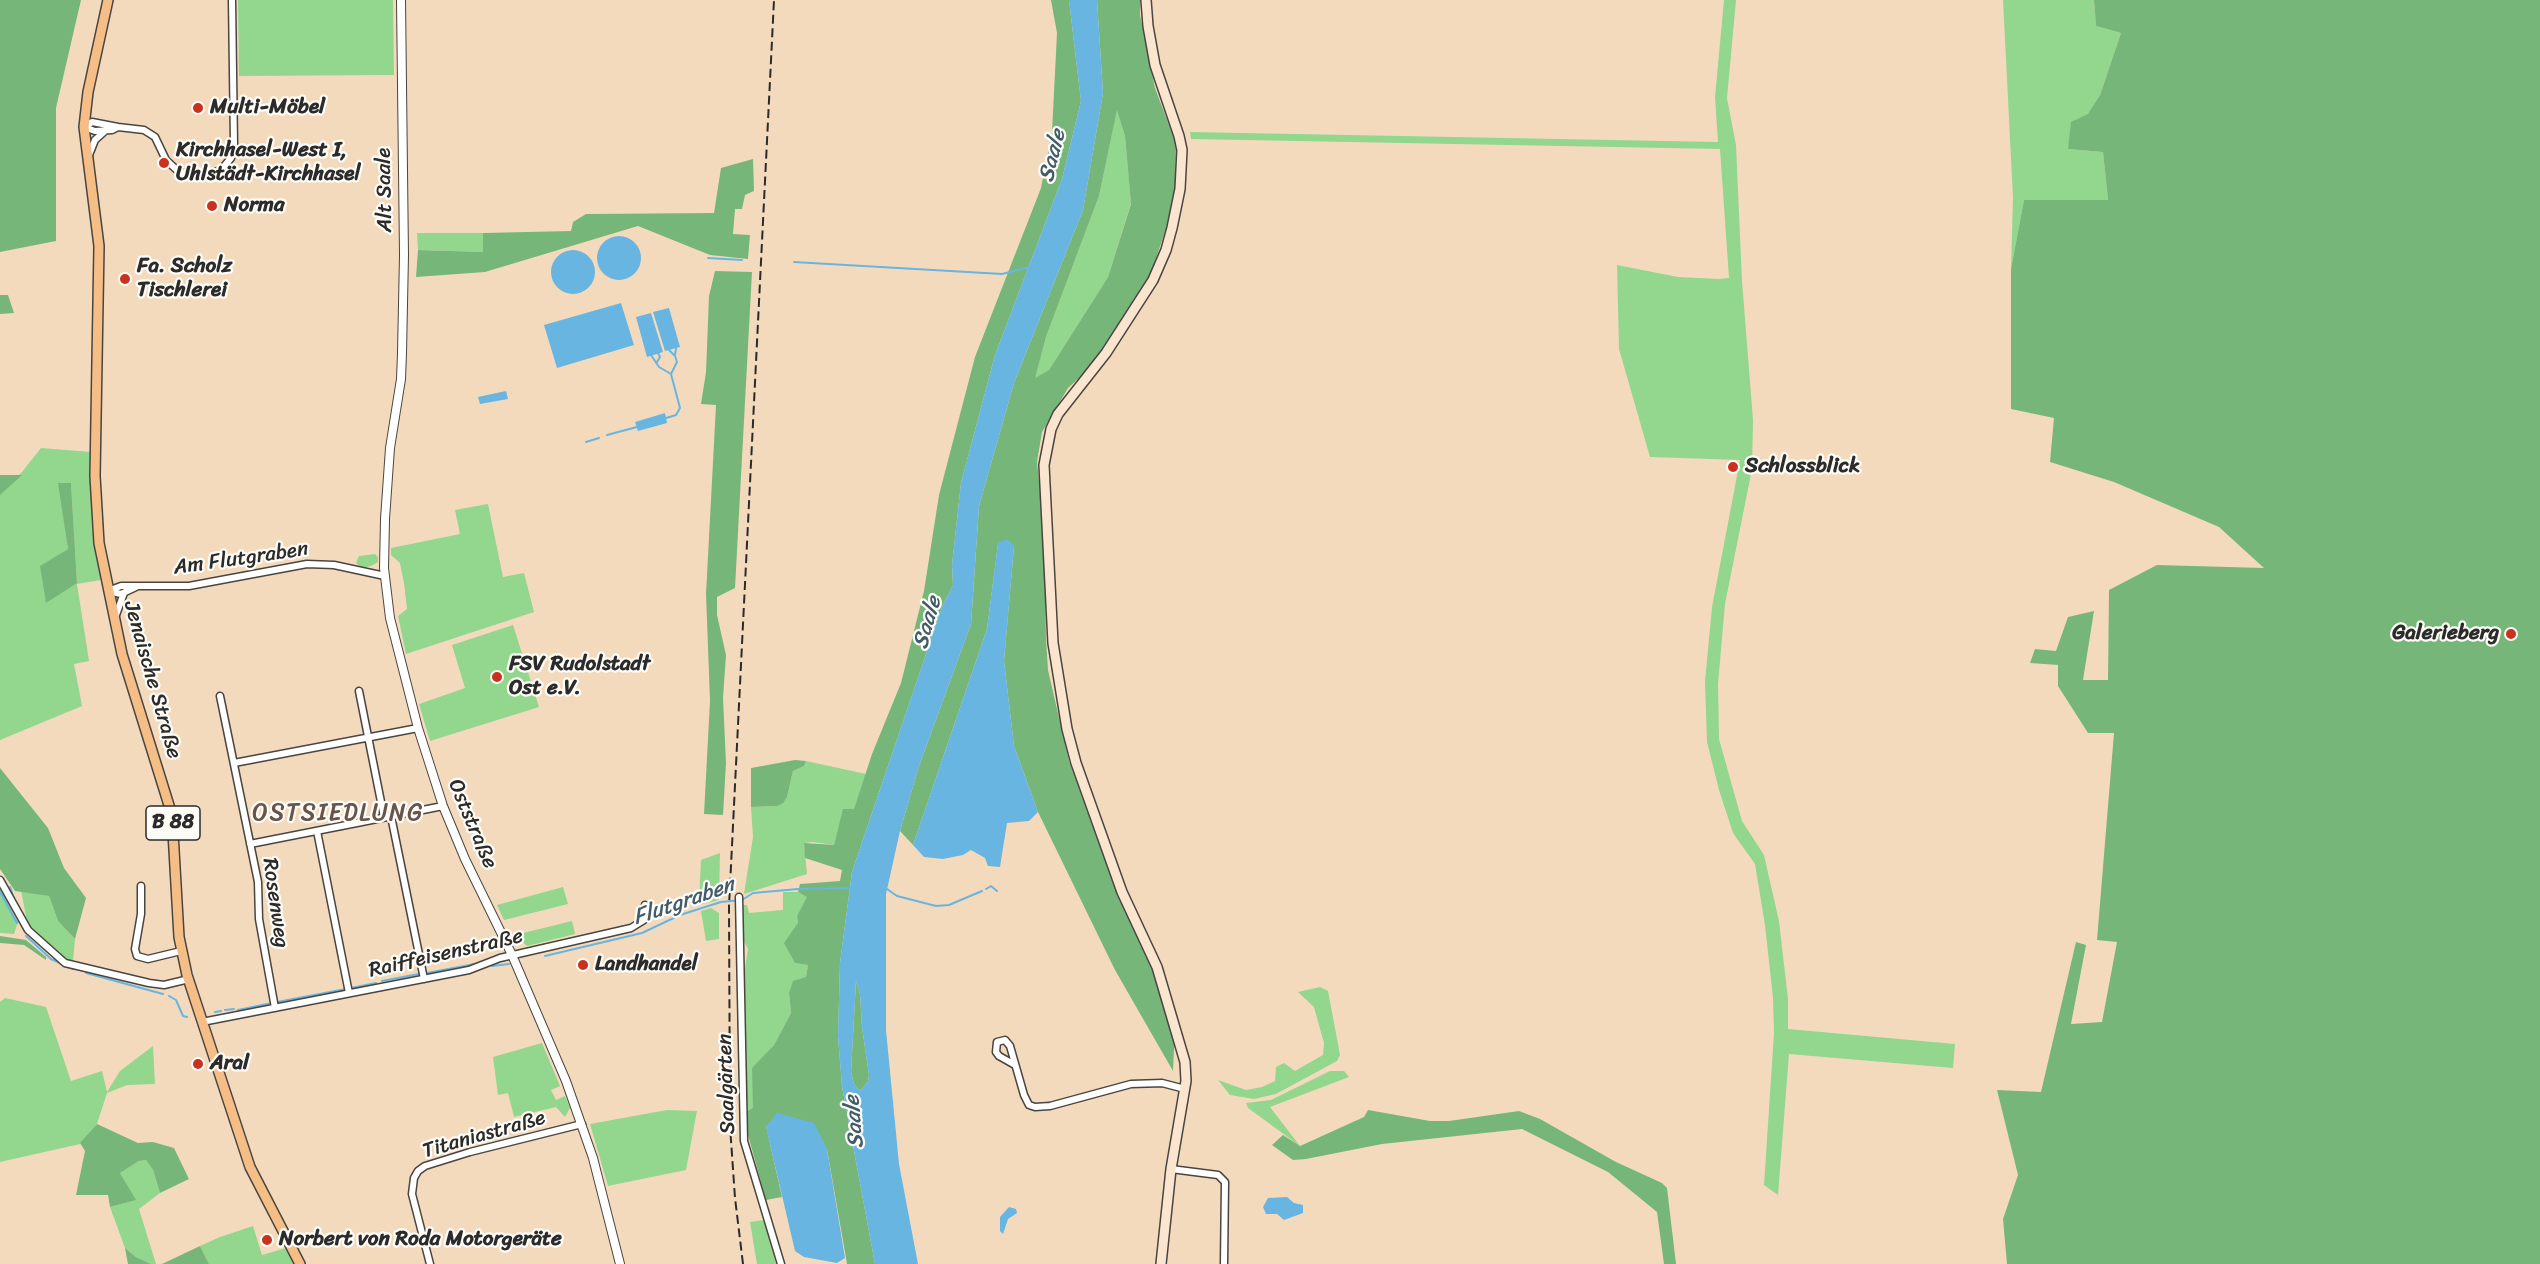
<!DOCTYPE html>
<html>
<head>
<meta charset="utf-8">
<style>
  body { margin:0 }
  canvas { display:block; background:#f4dabc }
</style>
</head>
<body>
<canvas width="2540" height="1264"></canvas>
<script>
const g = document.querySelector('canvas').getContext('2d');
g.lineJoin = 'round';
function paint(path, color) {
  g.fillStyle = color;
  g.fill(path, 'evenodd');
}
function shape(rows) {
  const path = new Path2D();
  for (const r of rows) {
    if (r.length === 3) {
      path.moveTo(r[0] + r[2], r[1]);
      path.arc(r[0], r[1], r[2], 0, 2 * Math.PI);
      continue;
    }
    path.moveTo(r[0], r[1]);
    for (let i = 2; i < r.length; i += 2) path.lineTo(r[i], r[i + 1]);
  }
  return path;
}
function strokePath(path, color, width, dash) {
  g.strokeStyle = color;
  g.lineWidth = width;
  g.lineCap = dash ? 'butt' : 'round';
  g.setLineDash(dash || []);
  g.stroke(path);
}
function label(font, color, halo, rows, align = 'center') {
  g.font = font + ' Sriracha,sans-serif';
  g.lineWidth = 4.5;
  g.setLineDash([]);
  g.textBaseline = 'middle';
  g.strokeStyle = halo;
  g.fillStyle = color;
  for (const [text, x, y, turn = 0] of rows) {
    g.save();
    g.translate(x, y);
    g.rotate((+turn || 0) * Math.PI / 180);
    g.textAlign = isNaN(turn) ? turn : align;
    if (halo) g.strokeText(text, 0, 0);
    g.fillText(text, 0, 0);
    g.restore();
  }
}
paint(shape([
  [238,0,393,0,394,75,239,76],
  [1724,0,1736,0,1727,98,1736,145,1742,281,1753,420,1752,469,1725,604,1718,684,1719,739,1742,821,1764,855,1779,921,1788,999,1788,1029,1955,1044,1953,1068,1789,1054,1778,1195,1764,1185,1774,1033,1773,998,1765,925,1755,864,1733,833,1719,790,1707,742,1705,682,1712,607,1740,460,1650,457,1619,349,1617,265,1678,277,1719,279,1729,278,1720,149,1191,139,1190,132,1718,142,1715,97],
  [2003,0,2094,0,2096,26,2121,33,2100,95,2069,149,2103,152,2108,200,2024,200,2011,269,2013,198],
  [1117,108,1125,136,1131,203,1108,277,1049,370,1034,379,1046,337,1099,196],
  [417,233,483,233,483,252,418,250],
  [41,448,92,452,91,482,93,535,101,580,77,584,89,661,74,664,82,706,0,740,0,494,22,472],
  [59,483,71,483,77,583,41,566,68,549],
  [488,504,503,577,524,573,534,612,406,654,398,616,407,609,404,583,400,563,391,555,391,548,460,534,455,510],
  [375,554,378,557,378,562,371,566,362,568,356,563,359,556],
  [513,625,539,707,430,741,419,704,465,688,452,645],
  [806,761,866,774,854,810,844,809,834,845,812,842,804,843,807,874,744,894,753,837,751,807,777,806,787,797,793,771,804,766],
  [720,853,719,900,699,905,701,860],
  [563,887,568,904,504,920,497,905],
  [0,888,18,922,14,934,0,933],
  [21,890,49,896,58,921,75,939,73,962,65,960,28,927],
  [783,892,798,892,808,897,797,916,798,923,791,955,795,963,808,965,806,977,789,993,791,1013,774,1045,753,1068,753,1109,746,1112,744,974,748,949,743,940,743,905,747,905,749,913,783,910],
  [711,908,719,913,719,939,706,941,701,911],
  [572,921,575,934,527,946,515,935],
  [1320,987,1328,991,1340,1055,1337,1061,1276,1094,1254,1099,1230,1095,1218,1080,1246,1090,1262,1087,1275,1081,1276,1067,1284,1063,1295,1071,1323,1055,1324,1043,1314,1007,1298,992],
  [5,998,46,1007,71,1081,102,1071,107,1092,120,1071,153,1046,155,1084,127,1085,107,1093,97,1124,80,1144,0,1162,0,1002],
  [542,1043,560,1086,551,1090,556,1100,565,1096,570,1108,565,1117,556,1107,514,1117,508,1093,498,1095,493,1057],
  [1330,1071,1344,1071,1349,1077,1270,1107,1300,1146,1248,1108,1246,1103,1271,1100],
  [667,1110,697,1111,686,1170,608,1186,590,1124],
  [146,1160,153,1170,160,1193,139,1209,156,1264,151,1264,136,1257,125,1248,110,1207,135,1200,120,1173,139,1161],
  [764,1220,776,1264,757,1264,750,1222],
  [253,1226,262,1255,286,1248,294,1264,209,1264,200,1246,220,1237]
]), '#93d68e');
paint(shape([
  [0,0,81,0,56,108,56,241,0,252],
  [1051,0,1069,0,1081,101,1062,179,995,355,961,483,952,565,953,585,942,607,852,872,840,963,838,1036,842,1086,875,1264,847,1264,827,1149,766,1126,782,1197,766,1200,745,1124,746,1112,753,1108,752,1068,774,1045,791,1013,789,993,793,981,806,977,808,965,795,963,784,943,798,923,797,916,807,897,798,892,800,884,840,881,842,870,805,858,804,843,834,845,843,809,854,809,872,754,901,683,924,591,939,495,975,357,1041,188,1052,132,1057,33],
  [1097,0,1140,0,1140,15,1155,88,1176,144,1175,188,1167,226,1150,276,1103,352,1089,369,1068,388,1042,432,1037,462,1044,532,1046,639,1048,670,1069,761,1116,891,1155,964,1175,1029,1173,1071,1115,970,1038,812,1014,746,1004,661,1014,546,998,544,987,629,913,845,900,831,919,766,971,624,979,506,1014,383,1083,210,1103,93],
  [1117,110,1125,136,1131,204,1108,277,1049,370,1035,378,1046,337,1099,196],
  [2094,0,2540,0,2540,1264,2007,1264,2003,1219,2018,1175,1997,1090,2041,1092,2076,942,2086,945,2071,1024,2102,1022,2117,942,2097,940,2114,733,2088,733,2058,686,2058,665,2030,663,2035,649,2056,651,2068,617,2094,611,2083,680,2108,680,2109,590,2157,565,2264,568,2219,527,2114,482,2050,462,2054,418,2011,409,2011,269,2024,200,2108,200,2103,152,2068,149,2071,122,2088,114,2100,95,2121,33,2096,26],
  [753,159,754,191,745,195,742,209,735,209,733,234,750,235,748,259,710,255,638,226,485,272,416,277,418,250,483,252,483,233,571,231,573,222,586,214,714,213,721,168],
  [715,271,752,272,735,588,717,597,717,615,726,655,723,698,726,763,723,815,704,814,710,701,706,594,716,405,701,404,706,372,709,296],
  [0,295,8,295,14,313,0,314],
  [0,475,22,475,0,495],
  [58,483,71,483,77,583,46,603,40,566,68,549],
  [795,760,806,761,804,766,793,771,787,797,783,803,777,806,751,807,751,768],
  [0,768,48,828,64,868,86,898,75,939,58,921,49,896,15,891,0,869],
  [0,936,26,940,46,957,46,960,24,945,0,943],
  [856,981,860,994,862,1027,869,1075,868,1082,860,1091,854,1084,851,1072],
  [1368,1110,1430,1121,1449,1121,1519,1111,1540,1119,1616,1162,1662,1183,1667,1188,1676,1264,1664,1264,1657,1212,1608,1172,1522,1129,1382,1144,1306,1159,1293,1160,1272,1145,1283,1135,1300,1146,1364,1117],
  [97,1124,138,1143,153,1142,174,1148,189,1179,160,1193,153,1170,146,1160,139,1161,120,1173,136,1200,110,1207,108,1195,76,1195,85,1151,80,1143],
  [200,1246,209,1264,162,1264],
  [125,1248,136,1257,151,1264,128,1264]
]), '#76b779');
paint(shape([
  [1069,0,1097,0,1103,93,1083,210,1014,383,979,506,971,624,919,766,900,831,886,894,886,1030,899,1164,918,1264,875,1264,842,1086,838,1036,840,963,852,872,942,607,953,585,952,565,961,483,995,355,1062,179,1081,101],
  [856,981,860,994,862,1027,869,1075,868,1082,860,1091,854,1084,851,1072],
  [619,258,22],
  [573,272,22],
  [621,303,634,345,557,368,544,325],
  [669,308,680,347,665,351,653,312],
  [651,313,663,352,647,357,636,317],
  [506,391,508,399,480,404,478,397],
  [665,413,667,423,638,431,635,422],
  [1007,539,1014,546,1004,661,1014,746,1038,812,1029,821,1007,823,1000,867,988,866,985,858,971,850,963,855,943,859,924,857,913,845,987,629,998,543],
  [777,1113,814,1123,827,1149,845,1258,837,1263,804,1257,795,1251,766,1127],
  [1287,1197,1294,1203,1303,1205,1303,1213,1284,1220,1277,1214,1266,1214,1263,1207,1268,1198],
  [1009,1207,1016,1209,1017,1213,1008,1219,1003,1234,1000,1231,1000,1217]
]), '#68b5e1');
strokePath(shape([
  [708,258,742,260],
  [794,262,1002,274,1030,267],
  [669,350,675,356,677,362,671,374],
  [651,355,659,367,671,374,680,408,676,415,666,418],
  [675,356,676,348],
  [657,362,660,357,658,353],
  [607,435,637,427],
  [586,442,599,438],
  [10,887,15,901],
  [887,889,897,896,936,906,949,905,982,891],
  [986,889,991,886,997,891],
  [0,892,17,923],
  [26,936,51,959,73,969],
  [545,956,642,933,680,915,721,902,742,900,753,893,798,889,852,888],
  [492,966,509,964],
  [86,973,163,994],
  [427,973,480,963],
  [382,981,419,974],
  [351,988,376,983],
  [169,996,176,1000,183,1016,187,1017],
  [277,1002,346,989],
  [225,1010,234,1009],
  [238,1010,272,1003],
  [215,1012,221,1011]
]), '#68b5e1', 2);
const minor = shape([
  [84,127,95,131,112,130,118,127,144,130,155,137,166,160,179,172,206,175,221,170,231,158,234,144,232,0],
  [85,127,92,122,118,127],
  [89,155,95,140,105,131],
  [108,591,121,586,189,586,307,564,334,565,385,576],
  [108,591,121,594,136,587],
  [116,615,124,593],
  [359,691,384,817],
  [220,696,258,882,259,919,275,1008],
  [234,763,418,728],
  [391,816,424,979],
  [317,831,349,993],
  [250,844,443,806],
  [0,880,28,930,65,963,149,983,164,985,189,979],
  [141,886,141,914,135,949,137,956,148,959,181,951],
  [739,897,744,1141,781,1264],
  [202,1022,469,970,500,958,631,928,644,920,645,905],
  [1015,1065,999,1056,996,1052,997,1042,1005,1040,1010,1046,1024,1095,1029,1105,1035,1107,1050,1106,1131,1084,1162,1083,1185,1089],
  [1171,1169,1218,1175,1225,1182,1224,1264],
  [430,1264,412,1194,414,1178,418,1171,425,1166,470,1152,582,1124]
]);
const tertiary = shape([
  [401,0,404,255,402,353,401,379,390,448,385,519,384,568,390,618,418,728,443,806,465,859,512,955,566,1081,593,1158,620,1264]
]);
const secondary = shape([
  [1146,0,1148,26,1155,65,1179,136,1182,150,1180,189,1172,228,1166,250,1153,280,1106,353,1058,414,1051,429,1044,465,1053,643,1067,729,1076,763,1122,892,1157,967,1185,1062,1186,1081,1171,1169,1161,1264]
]);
const primary = shape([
  [108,0,88,92,84,127,99,246,95,476,99,543,122,654,172,815,179,937,187,975,250,1167,300,1264]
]);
strokePath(minor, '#494541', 9);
strokePath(tertiary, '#494541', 10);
strokePath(secondary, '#494541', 12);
strokePath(primary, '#494541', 12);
strokePath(minor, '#fff', 6);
strokePath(tertiary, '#fff', 8);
strokePath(secondary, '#fbe5cf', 9);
strokePath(primary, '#f6be87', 9);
strokePath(shape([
  [743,1264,735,1198,730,1126,729,906,774,0]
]), '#2b2b2b', 2, [9, 4.5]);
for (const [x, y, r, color] of [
  [198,108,6,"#c8321e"],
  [164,163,6,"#c8321e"],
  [212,206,6,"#c8321e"],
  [125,279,6,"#c8321e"],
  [1733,467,6,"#c8321e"],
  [2511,634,6,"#c8321e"],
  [497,677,6,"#c8321e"],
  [583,965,6,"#c8321e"],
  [198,1064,6,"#c8321e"],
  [267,1240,6,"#c8321e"]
]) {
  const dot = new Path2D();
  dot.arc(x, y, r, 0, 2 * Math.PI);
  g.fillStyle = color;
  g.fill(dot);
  strokePath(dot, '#fdfcf7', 2);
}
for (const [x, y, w] of [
  [173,823,54]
]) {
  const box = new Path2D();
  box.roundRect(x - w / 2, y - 17, w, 34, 4.5);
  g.fillStyle = '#fdfcf7';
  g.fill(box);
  strokePath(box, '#2b2b2b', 1.5);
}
label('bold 20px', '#2b2b2b', null, [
  ["B 88",173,823]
]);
label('bold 21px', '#2b2b2b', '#fdfcf7', [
  ["Multi-Möbel",210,108],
  ["Kirchhasel-West I,",176,151],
  ["Uhlstädt-Kirchhasel",176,175],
  ["Norma",224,206],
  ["Fa. Scholz",137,267],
  ["Tischlerei",137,291],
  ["Schlossblick",1745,467],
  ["Galerieberg",2499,634,"right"],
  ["FSV Rudolstadt",509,665],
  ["Ost e.V.",509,689],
  ["Landhandel",595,965],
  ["Aral",210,1064],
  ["Norbert von Roda Motorgeräte",279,1240]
], 'left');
label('21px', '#2b2b2b', '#fdfcf7', [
  ["Alt Saale",385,190,-91],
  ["Am Flutgraben",241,559,-8],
  ["Jenaische Straße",152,680,74],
  ["Oststraße",472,824,67],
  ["Rosenweg",275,903,82],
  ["Raiffeisenstraße",446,954,-13],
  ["Saalgärten",727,1084,-92],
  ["Titaniastraße",484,1135,-16]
]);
label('italic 22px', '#405b6b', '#fdfcf7', [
  ["Saale",1053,156,-76],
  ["Saale",928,623,-74],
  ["Flutgraben",684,902,-19],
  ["Saale",855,1122,-95]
]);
g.letterSpacing = '1.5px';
label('24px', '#68544a', '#fdfcf7', [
  ["OSTSIEDLUNG",338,814]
]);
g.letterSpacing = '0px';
</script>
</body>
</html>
